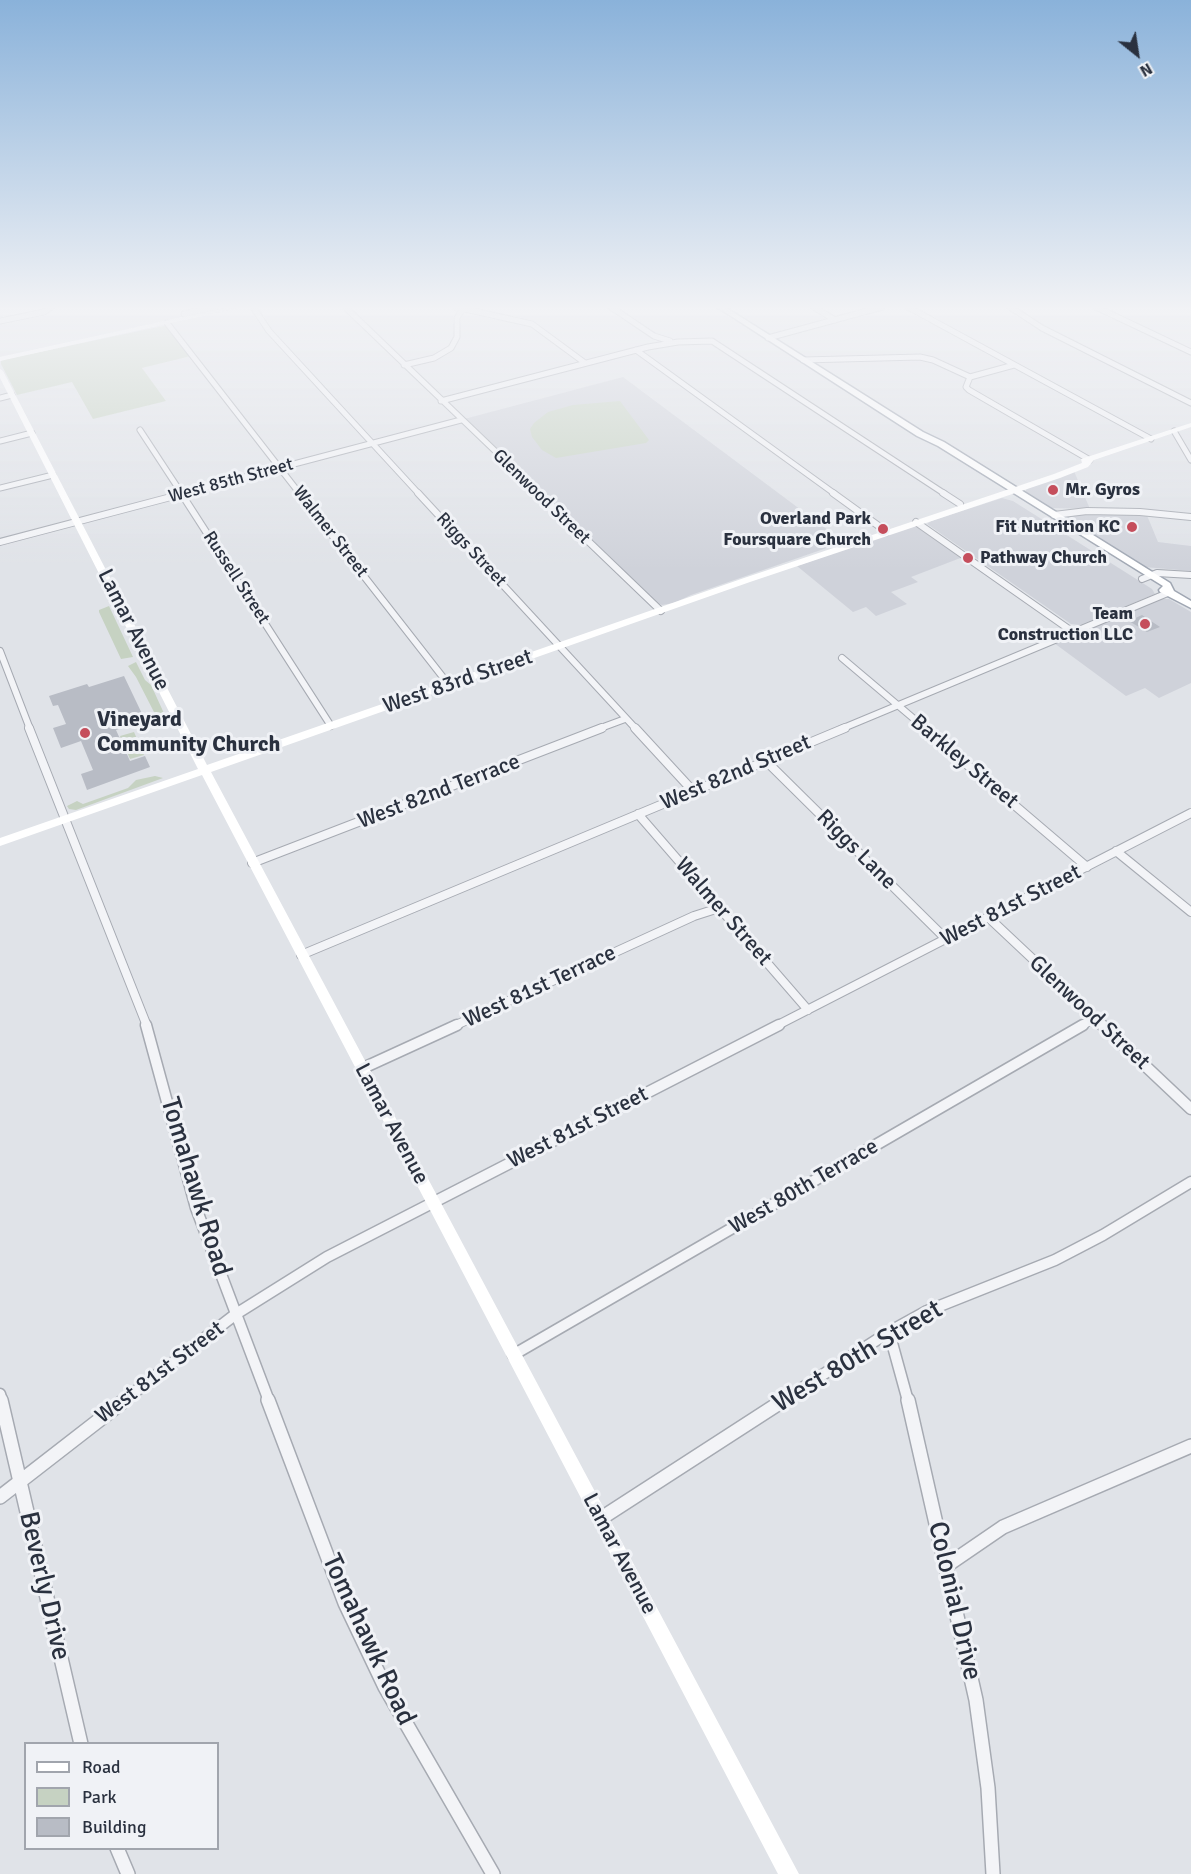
<!DOCTYPE html>
<html>
<head>
<meta charset="utf-8">
<style>
  body { margin:0 }
  #map { position:relative; width:1191px; height:1874px; overflow:hidden; background:#e0e3e8; font-family:Signika,sans-serif }
  canvas { display:block }
  .legend { position:absolute; left:24px; top:1742px; width:195px; height:108px; box-sizing:border-box; background:#f0f2f6; border:2px solid #a1a5ad; margin:0; padding:8px 10px; list-style:none; font-size:18px; color:#2a313f }
  .legend li { display:flex; align-items:center; gap:12px; height:30px }
  .legend b { width:30px; border:2px solid #a1a5ad }
  .north { position:absolute; left:1107px; top:24px; width:60px; height:60px; -webkit-text-stroke:4px #f0f2f6; paint-order:stroke; rotate:150deg; font-size:16px; font-weight:700; line-height:24px; text-align:center; color:#2a313f }
  .north::after { content:''; display:block; margin:auto; width:21px; height:27px; background:#2a313f; clip-path:polygon(50% 0,100% 100%,50% 72%,0 100%) }
</style>
</head>
<body>
<div id="map">
<canvas width="1191" height="1874"></canvas>
<ul class="legend">
<li><b style="height:8px;background:#fff"></b>Road</li>
<li><b style="height:16px;background:#c6d2c2"></b>Park</li>
<li><b style="height:16px;background:#b8bcc5"></b>Building</li>
</ul>
<div class="north">N</div>
</div>
<script>
const g = document.querySelector('canvas').getContext('2d');
g.lineJoin = 'round';
function paint(path, color) {
  g.fillStyle = color;
  g.fill(path, 'evenodd');
}
function shape(rows) {
  const path = new Path2D();
  for (const r of rows) {
    path.moveTo(r[0], r[1]);
    for (let i = 2; i < r.length; i += 2) path.lineTo(r[i], r[i + 1]);
  }
  return path;
}
function strokePath(path, color, width, dash) {
  g.strokeStyle = color;
  g.lineWidth = width;
  g.lineCap = dash ? 'butt' : 'round';
  g.setLineDash(dash || []);
  g.stroke(path);
}
function label(font, color, halo, rows, align = 'center') {
  g.font = font + ' Signika,sans-serif';
  g.lineWidth = 6;
  g.setLineDash([]);
  g.textBaseline = 'middle';
  g.strokeStyle = halo;
  g.fillStyle = color;
  for (const [text, x, y, turn = 0] of rows) {
    g.save();
    g.translate(x, y);
    g.rotate((+turn || 0) * Math.PI / 180);
    g.textAlign = isNaN(turn) ? turn : align;
    if (halo) g.strokeText(text, 0, 0);
    g.fillText(text, 0, 0);
    g.restore();
  }
}
paint(shape([
  [623,377,844,542,691,595,674,603,662,605,657,603,464,419],
  [1074,471,1090,509,1051,508,1025,492,1027,488],
  [1002,498,1013,501,1152,589,1155,594,1080,625,1071,624,927,524,931,521],
  [1075,513,1146,513,1158,542,1191,546,1191,571,1144,567,1067,520,1069,515],
  [914,525,918,526,963,557,911,577,918,582,891,592,907,604,876,616,866,607,853,612,797,566],
  [1160,599,1169,599,1191,612,1191,683,1159,698,1145,688,1126,696,1054,643]
]), '#cfd2da');
paint(shape([
  [163,326,166,326,191,356,142,368,166,401,93,419,72,382,17,395,1,364,1,361,6,359],
  [620,401,649,440,646,443,556,458,542,450,532,437,530,429,534,423,548,412,573,405],
  [109,606,133,657,121,659,99,612,99,610],
  [136,662,145,680,151,685,168,722,155,714,136,677,128,666],
  [134,732,144,755,130,759,120,736],
  [155,776,163,778,76,810,69,809,67,806,77,801,83,804,128,788,136,780]
]), '#c6d2c2');
paint(shape([
  [1142,615,1160,627,1147,632,1129,621],
  [124,676,145,720,116,730,130,761,145,756,150,767,87,790,81,774,93,770,81,741,61,748,53,728,66,724,58,705,53,706,49,696,87,684,89,687]
]), '#b8bcc5');
const streetFar4 = shape([
  [253,307,269,331,419,494],
  [345,307,540,494],
  [456,307,532,324,585,363],
  [611,307,654,336,670,341],
  [814,307,835,320],
  [908,307,1151,439],
  [1010,307,1042,328,1191,403],
  [1096,307,1191,352],
  [184,314,215,307],
  [0,321,44,312,51,307],
  [167,323,300,494],
  [768,338,882,307],
  [636,350,835,494],
  [803,360,920,357,933,360,970,377,1014,365],
  [404,365,434,358,451,348,457,337,457,318,462,310],
  [970,377,966,387,969,390,1090,460],
  [0,398,12,395],
  [441,401,648,347,678,342,712,341,945,494],
  [140,430,182,494],
  [1174,431,1191,460],
  [0,441,32,433],
  [0,488,53,475],
  [180,494,461,420]
]);
const streetFar3 = shape([
  [181,493,331,726],
  [299,493,449,685],
  [418,493,636,729],
  [538,493,661,611],
  [833,493,887,532],
  [943,493,960,504],
  [1054,515,1087,511,1140,512,1191,517],
  [916,522,1073,632],
  [0,542,186,493],
  [1142,579,1157,573,1191,575],
  [0,651,30,729],
  [842,658,926,729],
  [598,729,625,719],
  [841,729,1170,592]
]);
const streetFar2 = shape([
  [29,728,147,1026],
  [635,728,693,791],
  [924,728,1087,867],
  [766,761,946,939],
  [638,814,808,1010],
  [1116,851,1191,912],
  [252,863,602,728],
  [988,917,1104,1026],
  [301,955,845,728],
  [454,1026,694,916,719,908],
  [776,1026,1191,813],
  [1081,1026,1095,1018]
]);
const streetFar1 = shape([
  [146,1025,196,1208,269,1401],
  [1102,1025,1191,1109],
  [361,1069,457,1025],
  [889,1332,908,1401],
  [513,1355,1083,1025],
  [0,1394,2,1401],
  [123,1401,236,1314,327,1257,779,1025],
  [782,1401,889,1332,927,1311,1055,1260,1103,1235,1191,1182]
]);
const street = shape([
  [1,1400,81,1744],
  [268,1400,345,1603,385,1687,493,1874],
  [908,1400,976,1700,988,1788,993,1874],
  [0,1497,125,1400],
  [600,1519,784,1400],
  [946,1566,1003,1527,1191,1446],
  [117,1848,128,1874]
]);
const primary = shape([
  [717,307,725,307,923,432,944,442,1170,583,1174,591,1191,601,1191,608,1160,592,1159,590,1163,586,938,446,917,436,717,307]
]);
strokePath(streetFar4, '#a6aab2', 7);
strokePath(streetFar3, '#a6aab2', 8);
strokePath(streetFar2, '#a6aab2', 10);
strokePath(streetFar1, '#a6aab2', 13);
strokePath(street, '#a6aab2', 16);
strokePath(primary, '#a0a7b3', 3);
strokePath(streetFar4, '#f3f4f7', 5);
strokePath(streetFar3, '#f3f4f7', 6);
strokePath(streetFar2, '#f3f4f7', 8);
strokePath(streetFar1, '#f3f4f7', 10);
strokePath(street, '#f3f4f7', 13);
paint(shape([
  [229,307,242,307,0,361,0,357,229,307],
  [0,369,3,371,207,765,744,578,1054,474,1082,463,1081,459,1191,423,1191,427,1094,460,1088,467,1060,478,750,582,211,772,799,1874,778,1874,202,775,0,846,0,838,198,769,0,378,0,369]
]), '#fff');
paint(primary, '#fff');
const sky = g.createLinearGradient(0, 0, 0, 570);
sky.addColorStop(0, '#8ab2da');
sky.addColorStop(0.54, '#f1f2f5');
sky.addColorStop(1, '#f1f2f500');
g.fillStyle = sky;
g.fillRect(0, 0, 1191, 570);
for (const [x, y, r, color] of [
  [1053,490,6,"#c54e5c"],
  [1132,527,6,"#c54e5c"],
  [883,529,6,"#c54e5c"],
  [968,558,6,"#c54e5c"],
  [1145,624,6,"#c54e5c"],
  [85,733,6,"#c54e5c"]
]) {
  const dot = new Path2D();
  dot.arc(x, y, r, 0, 2 * Math.PI);
  g.fillStyle = color;
  g.fill(dot);
  strokePath(dot, '#f0f2f6', 2);
}
label('18px', '#2a313f', '#f0f2f6', [
  ["West 85th Street",231,481,-15],
  ["Glenwood Street",541,497,44],
  ["Walmer Street",330,532,52],
  ["Riggs Street",471,550,47],
  ["Russell Street",236,578,57]
]);
label('bold 18px', '#2a313f', '#f0f2f6', [
  ["Mr. Gyros",1065,490,"left"],
  ["Overland Park",871,519],
  ["Foursquare Church",871,540],
  ["Fit Nutrition KC",1120,527],
  ["Pathway Church",980,558,"left"],
  ["Team",1133,614],
  ["Construction LLC",1133,635]
], 'right');
label('22px', '#2a313f', '#f0f2f6', [
  ["Lamar Avenue",133,630,63],
  ["West 83rd Street",458,682,-19],
  ["Barkley Street",964,762,40],
  ["West 82nd Street",736,773,-23],
  ["West 82nd Terrace",439,792,-21],
  ["Riggs Lane",856,850,45],
  ["West 81st Street",1011,906,-27],
  ["Walmer Street",723,912,49],
  ["West 81st Terrace",540,987,-25],
  ["Glenwood Street",1089,1013,43],
  ["Lamar Avenue",391,1124,62],
  ["West 81st Street",578,1128,-27],
  ["West 80th Terrace",804,1187,-30],
  ["West 81st Street",160,1373,-37],
  ["Lamar Avenue",619,1554,62]
]);
label('bold 22px', '#2a313f', '#f0f2f6', [
  ["Vineyard",97,720],
  ["Community Church",97,745]
], 'left');
label('27px', '#2a313f', '#f0f2f6', [
  ["Tomahawk Road",195,1187,73],
  ["West 80th Street",858,1357,-31],
  ["Beverly Drive",44,1586,77],
  ["Colonial Drive",954,1601,77],
  ["Tomahawk Road",368,1640,65]
]);
</script>
</body>
</html>
